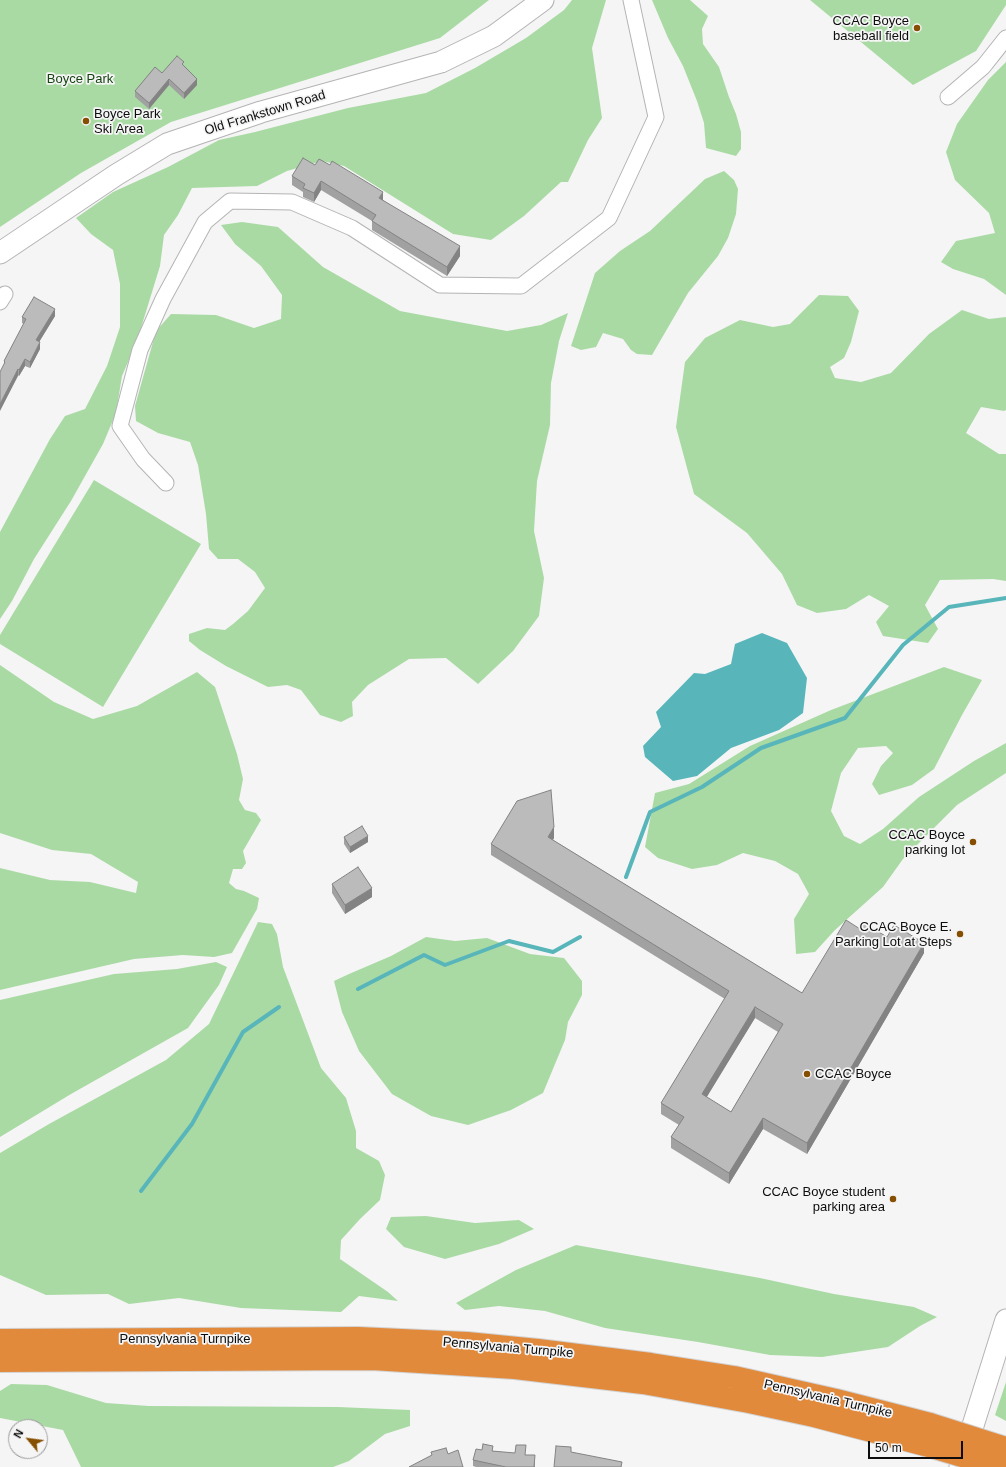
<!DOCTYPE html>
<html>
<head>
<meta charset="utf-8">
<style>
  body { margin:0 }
  #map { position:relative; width:1006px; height:1467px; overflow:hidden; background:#f5f5f6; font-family:Arial,sans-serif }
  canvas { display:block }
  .north { position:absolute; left:8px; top:1419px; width:40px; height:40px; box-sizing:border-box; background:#f5f5f6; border:1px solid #989899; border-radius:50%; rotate:299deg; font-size:11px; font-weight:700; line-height:16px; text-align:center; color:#0d0d0d }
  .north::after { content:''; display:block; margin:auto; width:14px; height:18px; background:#864e00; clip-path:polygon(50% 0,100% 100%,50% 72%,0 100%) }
  .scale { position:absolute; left:868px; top:1441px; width:95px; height:18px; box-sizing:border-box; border:2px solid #0d0d0d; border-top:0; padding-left:5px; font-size:12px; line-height:14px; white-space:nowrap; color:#0d0d0d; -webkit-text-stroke:3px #f5f5f6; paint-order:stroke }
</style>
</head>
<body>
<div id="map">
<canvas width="1006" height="1467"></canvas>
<div class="north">N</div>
<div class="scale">50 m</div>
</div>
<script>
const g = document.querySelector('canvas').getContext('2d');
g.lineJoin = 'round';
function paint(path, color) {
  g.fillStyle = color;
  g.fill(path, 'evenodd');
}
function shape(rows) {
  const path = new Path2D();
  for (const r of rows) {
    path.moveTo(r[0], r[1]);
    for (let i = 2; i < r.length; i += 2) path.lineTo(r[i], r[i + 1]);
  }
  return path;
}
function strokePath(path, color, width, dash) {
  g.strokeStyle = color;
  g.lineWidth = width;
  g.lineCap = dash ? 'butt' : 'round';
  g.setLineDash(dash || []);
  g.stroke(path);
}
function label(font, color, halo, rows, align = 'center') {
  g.font = font + ' Arial,sans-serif';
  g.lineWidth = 3.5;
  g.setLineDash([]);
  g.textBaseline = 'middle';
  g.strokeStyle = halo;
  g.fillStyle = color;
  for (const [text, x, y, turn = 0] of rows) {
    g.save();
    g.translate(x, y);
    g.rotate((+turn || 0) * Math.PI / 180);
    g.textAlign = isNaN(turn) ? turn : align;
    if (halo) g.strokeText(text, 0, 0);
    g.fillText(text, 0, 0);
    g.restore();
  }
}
paint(shape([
  [0,0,489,0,440,38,171,122,81,173,0,227],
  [572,0,606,0,592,48,602,118,588,140,568,182,561,182,524,216,491,240,453,234,344,166,322,161,287,171,257,186,192,188,178,215,164,235,160,266,137,341,122,376,116,413,103,444,71,501,34,559,12,601,0,619,0,532,50,439,65,416,85,409,107,366,120,327,120,284,113,250,91,234,76,218,113,192,168,167,219,140,255,132,348,108,426,93,475,68,526,38,564,10],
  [652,0,690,0,708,16,702,29,703,44,719,67,729,97,736,114,741,132,741,149,736,156,706,148,704,123,697,101,683,66,668,38],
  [810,0,1006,0,1006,5,976,51,913,85],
  [1006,62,1006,295,984,279,953,269,941,262,956,241,995,233,989,213,955,180,946,152,957,124,988,80],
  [724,171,734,180,738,189,736,214,728,238,718,256,688,293,652,355,637,354,631,350,623,339,603,333,596,347,581,350,571,346,595,273,620,251,650,231,705,179],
  [242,222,278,227,323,267,400,311,507,331,541,325,568,313,559,341,551,383,550,425,537,481,534,531,544,578,539,616,513,651,478,684,446,658,409,659,368,685,352,702,353,716,341,722,320,715,301,690,287,685,268,687,226,666,200,650,189,641,189,634,207,628,225,630,233,624,248,611,265,588,255,572,238,559,218,559,209,549,206,514,198,465,190,442,158,433,136,421,135,406,156,331,171,314,216,315,254,328,281,319,282,295,261,266,235,244,221,225],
  [819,295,848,296,859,311,851,342,844,358,830,367,835,378,861,382,891,373,929,334,962,310,989,319,1006,317,1006,410,1004,411,981,407,966,433,999,454,1006,454,1006,581,993,579,940,580,925,605,938,629,928,643,883,636,876,622,889,606,869,595,846,609,817,613,797,605,782,574,747,533,694,494,676,427,685,362,705,338,740,320,773,327,790,324],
  [94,480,201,544,103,707,0,644,0,635],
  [0,665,54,702,93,719,137,706,197,672,215,687,237,754,243,779,239,800,245,810,256,813,261,820,243,851,246,863,242,869,233,869,229,883,236,889,244,891,259,898,257,909,232,953,214,957,183,955,134,959,0,990,0,868,50,880,90,882,136,893,138,882,91,854,52,850,0,833],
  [944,667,982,680,962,715,934,769,912,785,879,795,872,784,881,766,893,753,886,746,858,748,841,773,831,811,844,836,860,844,883,829,919,797,974,761,1006,743,1006,773,957,805,903,859,883,887,835,930,815,952,796,954,794,919,809,894,798,874,775,861,743,853,717,865,692,869,658,858,645,847,655,793,689,784,750,746,831,710],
  [258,922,272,924,277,934,283,967,321,1068,346,1098,356,1131,356,1148,379,1161,385,1175,380,1200,360,1219,341,1240,340,1259,388,1292,398,1301,359,1296,341,1312,241,1308,179,1298,129,1304,108,1294,46,1295,0,1275,0,1153,49,1124,166,1060,209,1024],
  [426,937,455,941,487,938,530,954,564,958,582,981,582,995,568,1022,565,1040,543,1093,511,1110,468,1125,431,1116,392,1094,359,1051,342,1012,334,981,349,974,391,956],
  [216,962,227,967,219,985,188,1028,71,1094,0,1137,0,1000,114,974,177,969],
  [426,1216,475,1223,519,1220,534,1229,499,1244,445,1259,404,1247,386,1229,391,1217],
  [576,1245,760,1278,834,1294,914,1307,937,1317,920,1326,888,1347,822,1357,770,1355,698,1342,605,1328,545,1311,499,1306,465,1310,456,1303,516,1270],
  [1006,1382,1006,1421,995,1415],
  [11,1384,47,1385,106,1403,149,1406,338,1407,410,1410,410,1426,385,1434,349,1461,333,1467,81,1467,63,1430,0,1418,0,1391]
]), '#aadaa4');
paint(shape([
  [762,633,787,643,807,678,803,713,779,730,731,748,697,776,673,781,645,757,643,746,661,727,656,712,694,673,705,674,731,664,735,644]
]), '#58b6ba');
strokePath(shape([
  [626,877,650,812,702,787,761,748,845,718,903,645,949,607,1006,598],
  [358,989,424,955,445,965,509,941,553,952,580,937],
  [141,1191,192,1124,243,1032,279,1007]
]), '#58b6ba', 4);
const street = shape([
  [948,97,983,67,1006,38],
  [0,302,5,294],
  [166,483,143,459,120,426,140,350,163,299,205,222,230,201,292,202,352,228,440,285,521,286,609,218,656,117,631,0]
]);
const secondary = shape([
  [0,253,116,175,167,144,261,112,441,62,494,36,543,0],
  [960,1467,1006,1320]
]);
const highway = shape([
  [0,1340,358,1338,467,1343,538,1350,651,1364,734,1377,836,1400,930,1424],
  [0,1361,372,1359,515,1368,643,1383,749,1402,814,1416,925,1445]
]);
strokePath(street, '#b4b4b5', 17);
strokePath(secondary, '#b4b4b5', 23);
strokePath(highway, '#d3d3d3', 24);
strokePath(street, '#fff', 15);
strokePath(secondary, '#fff', 21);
strokePath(highway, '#e28a3c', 22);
const highwayBridge = shape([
  [930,1424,1006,1448],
  [925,1445,999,1467]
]);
strokePath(highwayBridge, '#d3d3d3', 24, []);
strokePath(highwayBridge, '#e28a3c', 22);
paint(shape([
  [184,66,197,85,184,99,169,85,149,109,135,97,135,91,162,73],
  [315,165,383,200,460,256,447,276,372,230,372,221,321,190,314,202,303,197,303,192,292,185,292,176],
  [55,316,39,342,40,349,30,368,25,366,19,376,4,365,4,361,24,324,22,323,22,317],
  [344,837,368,842,350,853,344,844],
  [554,838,553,840,802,993,860,929,887,937,924,953,807,1154,763,1129,729,1184,671,1148,671,1137,679,1125,661,1114,661,1103,725,999,491,855,491,844],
  [755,1018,778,1032,731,1112,706,1097],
  [332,884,372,897,345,914,332,893],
  [493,1451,526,1455,535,1462,535,1467,476,1467,473,1466,473,1460]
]), '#a1a1a2');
paint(shape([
  [169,79,169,85,149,109,149,103],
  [197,79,197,85,184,99,184,93],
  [321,181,321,190,314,202,314,193],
  [383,192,383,201,379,198],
  [460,246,460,256,447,276,447,267],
  [55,309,55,316,36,347,36,340],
  [40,342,40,349,30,368,30,362],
  [25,359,25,366,19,376,19,370],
  [18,369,18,376,0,411,0,404],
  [554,827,554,838,548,847,548,837],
  [368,836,368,842,350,853,350,847],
  [372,888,372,897,345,914,345,905],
  [924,943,924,953,807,1154,807,1143],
  [755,1007,755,1018,702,1105,702,1094],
  [763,1118,763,1129,729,1184,729,1173]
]), '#838384');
const building = shape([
  [177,56,184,62,182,64,197,79,184,93,169,79,149,103,135,91,155,67,162,73,177,56],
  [303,158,315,165,319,159,330,165,332,161,383,192,379,198,460,246,447,267,372,221,376,215,321,181,314,193,303,188,305,184,292,176,303,158],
  [34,297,55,309,36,340,40,342,30,362,25,359,19,370,18,369,0,404,0,372,5,362,4,361,26,319,22,317,34,297],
  [551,790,554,827,548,837,802,993,846,920,860,929,864,923,887,937,894,925,924,943,807,1143,763,1118,729,1173,671,1137,684,1117,661,1103,729,991,491,844,517,801,551,790],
  [755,1007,783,1024,731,1112,702,1094,755,1007],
  [362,826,368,836,350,847,344,837,362,826],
  [358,867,372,888,345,905,332,884,358,867],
  [483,1444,493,1446,492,1451,515,1453,516,1445,526,1445,525,1455,535,1455,534,1467,506,1467,473,1460,476,1449,482,1450,483,1444],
  [556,1446,571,1447,571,1452,622,1462,621,1467,554,1467,556,1446],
  [446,1448,448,1454,458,1450,463,1467,409,1467,432,1455,431,1452,446,1448]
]);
paint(building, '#bbbbbc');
strokePath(building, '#838384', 1);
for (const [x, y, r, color] of [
  [917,28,4,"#864e00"],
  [86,121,4,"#864e00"],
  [973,842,4,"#864e00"],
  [960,934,4,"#864e00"],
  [807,1074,4,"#864e00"],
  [893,1199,4,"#864e00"]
]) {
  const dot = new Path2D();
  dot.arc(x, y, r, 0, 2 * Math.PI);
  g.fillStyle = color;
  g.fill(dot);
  strokePath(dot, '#f5f5f6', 1.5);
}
label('13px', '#0d0d0d', '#f5f5f6', [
  ["CCAC Boyce",909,21],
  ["baseball field",909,36],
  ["Boyce Park",94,114,"left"],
  ["Ski Area",94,129,"left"],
  ["CCAC Boyce",965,835],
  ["parking lot",965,850],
  ["CCAC Boyce E.",952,927],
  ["Parking Lot at Steps",952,942],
  ["CCAC Boyce",815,1074,"left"],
  ["CCAC Boyce student",885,1192],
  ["parking area",885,1207]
], 'right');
label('13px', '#164511', '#f5f5f6', [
  ["Boyce Park",80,79]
]);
label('13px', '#0d0d0d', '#f5f5f6', [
  ["Old Frankstown Road",265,113,-17],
  ["Pennsylvania Turnpike",185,1339],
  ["Pennsylvania Turnpike",508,1348,5],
  ["Pennsylvania Turnpike",828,1399,13]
]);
</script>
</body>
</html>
